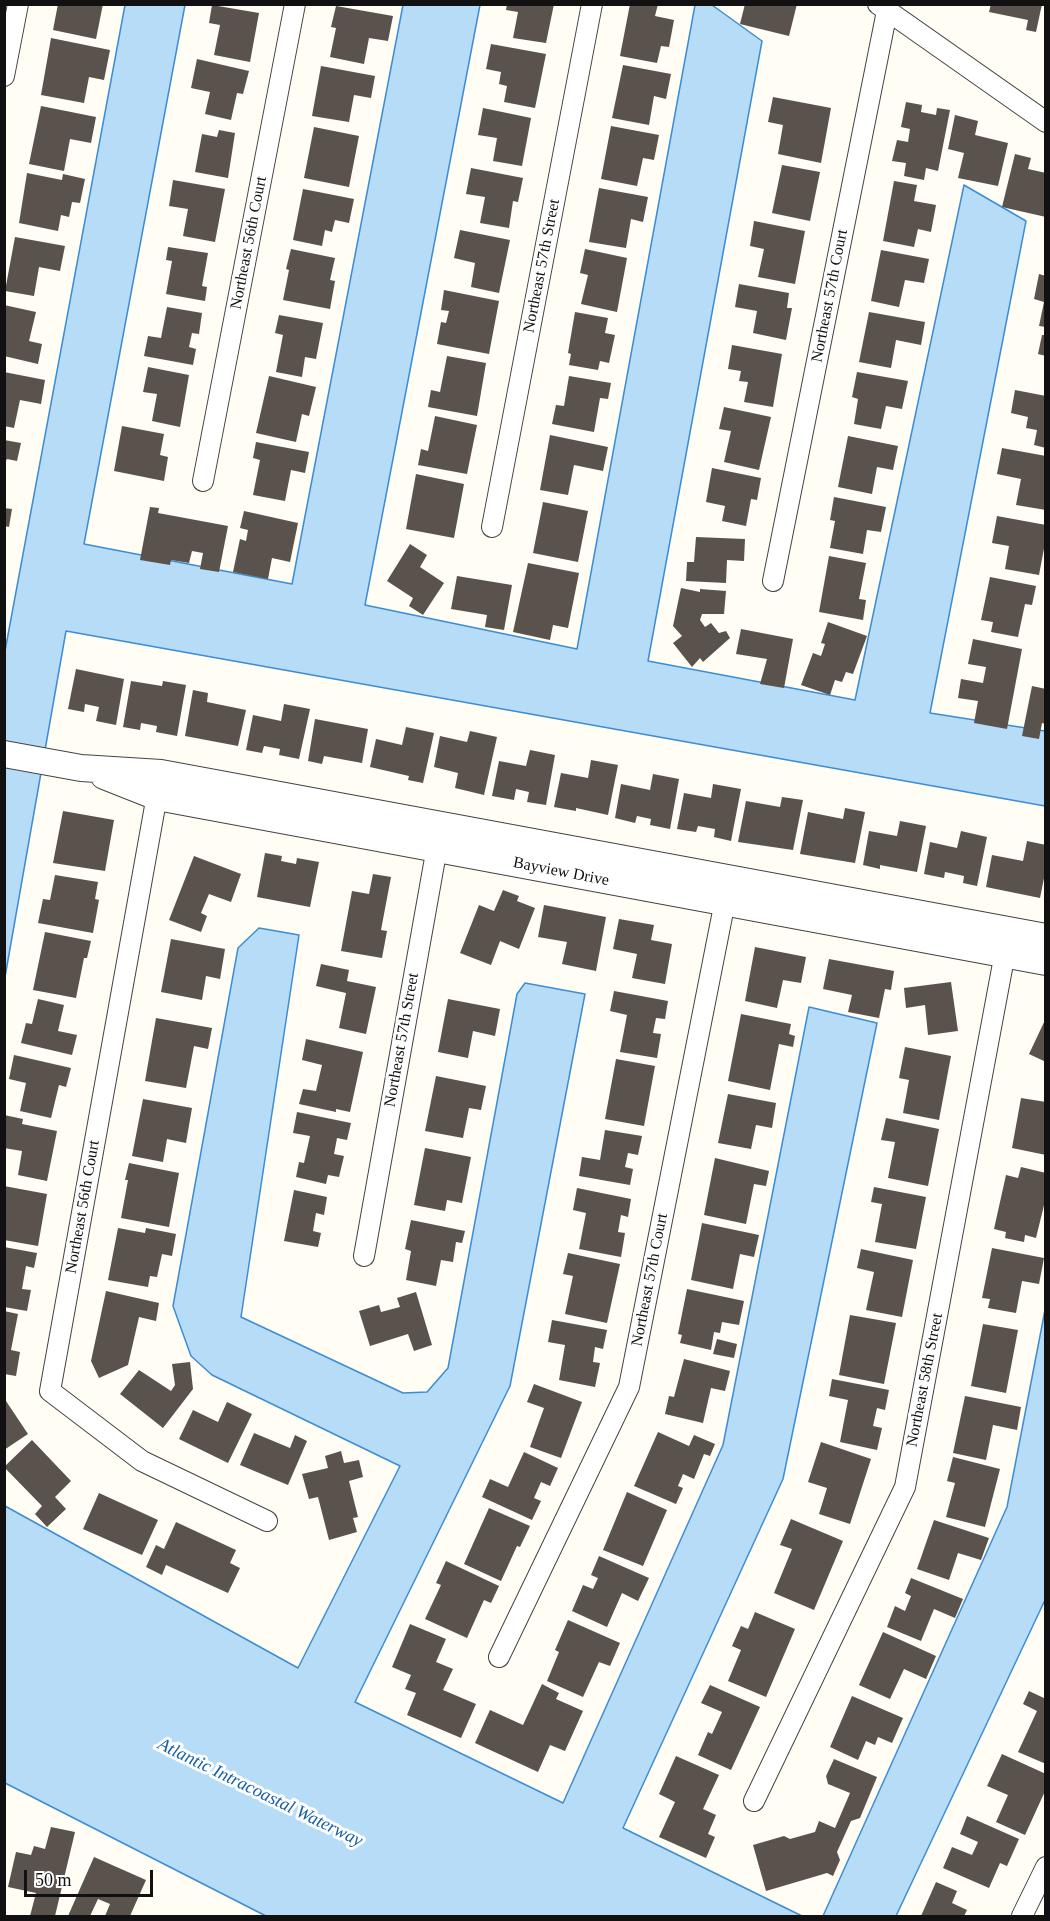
<!DOCTYPE html>
<html>
<head>
<meta charset="utf-8">
<style>
  body { margin:0 }
  #map { position:relative; width:1050px; height:1921px; overflow:hidden; background:#fffdf4; font-family:Georgia,serif }
  canvas { display:block }
  .frame { position:absolute; inset:0; border:6px solid #111; pointer-events:none }
  .scale { position:absolute; left:24px; top:1870px; width:129px; height:27px; box-sizing:border-box; border:3px solid #111; border-top:0; padding-left:8px; font-size:18px; line-height:21px; white-space:nowrap; color:#111; -webkit-text-stroke:4px #fff; paint-order:stroke }
</style>
</head>
<body>
<div id="map">
<canvas width="1050" height="1921"></canvas>
<div class="frame"></div>
<div class="scale">50 m</div>
</div>
<script>
const g = document.querySelector('canvas').getContext('2d');
g.lineJoin = 'round';
function paint(path, color) {
  g.fillStyle = color;
  g.fill(path, 'evenodd');
}
function shape(rows) {
  const path = new Path2D();
  for (const r of rows) {
    path.moveTo(r[0], r[1]);
    for (let i = 2; i < r.length; i += 2) path.lineTo(r[i], r[i + 1]);
  }
  return path;
}
function strokePath(path, color, width, dash) {
  g.strokeStyle = color;
  g.lineWidth = width;
  g.lineCap = dash ? 'butt' : 'round';
  g.setLineDash(dash || []);
  g.stroke(path);
}
function label(font, color, halo, rows, align = 'center') {
  g.font = font + ' Georgia,serif';
  g.lineWidth = 6;
  g.setLineDash([]);
  g.textBaseline = 'middle';
  g.strokeStyle = halo;
  g.fillStyle = color;
  for (const [text, x, y, turn = 0] of rows) {
    g.save();
    g.translate(x, y);
    g.rotate((+turn || 0) * Math.PI / 180);
    g.textAlign = isNaN(turn) ? turn : align;
    if (halo) g.strokeText(text, 0, 0);
    g.fillText(text, 0, 0);
    g.restore();
  }
}
const water = shape([
  [125,5,185,5,84,544,292,584,403,5,480,5,365,605,577,649,695,5,712,5,762,41,648,661,855,700,964,185,1026,221,930,713,1045,731,1045,806,66,631,5,977,5,651,125,5],
  [259,928,299,935,241,1317,403,1393,427,1392,448,1368,517,994,525,983,585,994,510,1386,355,1702,563,1803,723,1445,809,1007,877,1023,783,1479,623,1828,802,1916,266,1916,5,1783,5,1506,298,1668,400,1466,212,1375,191,1356,173,1306,238,948,259,928],
  [1045,1310,1045,1600,896,1916,823,1916,1007,1507,1045,1310]
]);
paint(water, '#b7dcf8');
strokePath(water, '#3c8dd1', 1.5);
paint(shape([
  [58,4,103,4,96,39,53,30],
  [507,4,554,4,546,43,513,38,518,12,506,10],
  [630,4,658,4,655,16,674,20,669,47,661,46,657,63,620,56],
  [745,4,797,4,789,36,740,24],
  [991,4,1042,4,1036,32,1026,30,1028,20,989,12],
  [212,5,259,13,250,62,214,55,220,25,209,23],
  [336,6,393,16,388,41,369,38,364,64,330,57,336,28,331,27],
  [51,38,110,50,104,80,89,77,84,103,41,95],
  [491,44,546,54,535,108,504,102,507,86,499,84,501,72,486,69],
  [197,59,249,71,243,94,237,93,231,120,205,114,210,92,191,88],
  [623,65,671,74,666,99,654,96,649,125,612,118],
  [321,66,375,76,371,98,354,95,349,122,312,116],
  [773,97,831,108,821,163,778,154,783,125,768,122],
  [906,102,922,105,921,112,936,115,937,108,950,110,938,171,926,168,924,180,904,176,906,163,892,161,897,140,908,142,910,129,901,127],
  [41,106,96,117,91,143,70,139,64,171,29,164],
  [483,108,531,118,522,166,493,161,497,138,478,135],
  [955,115,978,121,975,135,1008,143,998,186,958,178,964,153,948,149],
  [611,126,659,135,654,160,643,158,637,186,601,179],
  [314,127,359,136,349,187,304,178],
  [219,130,235,133,228,178,195,172,202,134,217,137],
  [1015,154,1031,158,1028,169,1046,173,1046,217,1002,207],
  [782,165,820,172,810,221,772,213],
  [471,168,523,178,518,202,513,201,509,228,480,223,485,197,466,194],
  [27,173,62,180,63,174,85,179,80,203,72,202,69,217,61,215,58,231,19,223],
  [173,180,225,189,215,242,183,236,188,209,169,206],
  [894,181,917,185,914,201,936,205,931,232,918,229,914,247,883,241],
  [599,188,648,197,643,222,631,219,626,248,589,242],
  [303,189,354,199,349,223,335,220,332,232,325,230,322,246,293,240],
  [754,221,805,231,795,284,758,277,764,249,750,246],
  [460,230,510,240,499,293,471,287,475,263,454,258],
  [15,237,65,246,60,271,39,267,34,296,5,291],
  [168,247,208,253,202,286,207,287,205,301,166,294,172,261,166,260],
  [291,249,335,258,330,280,335,281,330,309,283,300,289,270,286,269],
  [585,249,627,258,617,312,581,304,588,275,580,273],
  [881,250,929,259,924,283,905,280,899,307,871,301],
  [1039,274,1046,276,1046,327,1039,326,1044,302,1034,299],
  [739,284,789,293,787,308,792,308,786,340,753,333,757,311,735,307],
  [444,290,499,301,489,354,437,344,441,322,446,323,449,311,441,310],
  [4,305,36,312,29,341,42,344,38,364,4,356],
  [167,307,202,313,199,334,192,333,189,347,196,349,193,365,144,356,148,336,161,338],
  [575,312,608,318,605,333,615,335,609,363,600,361,598,370,569,365,571,354,568,353],
  [869,312,925,322,921,345,896,340,891,368,859,362],
  [279,315,323,323,316,359,305,357,302,377,276,372,283,335,275,333],
  [1042,335,1046,335,1046,356,1038,354],
  [732,345,782,354,773,407,744,402,748,382,739,381,741,371,728,369],
  [447,356,486,363,477,416,428,407,431,390,440,392],
  [148,367,189,375,180,427,152,421,157,394,143,392],
  [4,372,45,380,41,404,20,400,14,428,4,426],
  [857,372,908,381,902,409,886,406,881,429,854,424,858,399,852,397],
  [269,376,316,387,309,416,302,414,296,442,256,433],
  [569,376,611,383,608,399,600,398,594,432,552,424,556,405,564,406],
  [1015,390,1046,396,1046,448,1034,445,1037,430,1026,428,1028,417,1011,413],
  [724,407,771,417,759,470,724,462,731,431,719,429],
  [435,416,477,425,467,474,418,465,421,449,428,451],
  [122,426,164,434,160,455,168,457,164,481,114,471],
  [550,435,608,447,603,471,574,465,568,495,540,490],
  [848,436,898,446,893,470,877,467,872,494,838,487],
  [4,440,21,443,17,461,7,459,4,464],
  [256,442,309,452,305,473,291,470,285,501,253,495,260,460,253,458],
  [1002,448,1046,456,1046,510,1016,505,1021,479,997,474],
  [712,468,761,478,757,500,751,499,746,526,722,521,725,506,706,502],
  [416,474,464,484,454,538,406,529],
  [834,497,886,507,881,532,867,530,863,554,830,548,835,521,830,520],
  [543,502,588,511,578,562,533,553],
  [150,507,159,508,158,513,228,526,219,572,200,569,203,553,192,551,189,563,171,560,170,565,140,560],
  [4,508,12,509,9,527,4,526],
  [244,511,298,523,290,562,272,558,268,579,233,572,240,539,246,541,248,530,240,528],
  [997,516,1046,525,1046,538,1039,575,1005,569,1009,546,992,543],
  [696,537,745,539,744,561,727,560,726,583,686,581,687,562,694,562],
  [410,544,427,555,420,567,444,583,423,615,409,606,413,598,387,581],
  [829,556,866,563,859,599,866,600,863,620,819,612],
  [528,563,579,573,568,628,553,625,550,640,513,632],
  [457,576,512,585,504,630,485,627,487,615,451,609],
  [990,577,1036,586,1032,605,1025,604,1018,637,991,632,993,622,981,620],
  [681,588,700,592,700,589,726,591,724,614,702,614,700,620,705,627,711,623,719,633,726,631,730,638,703,662,700,658,692,667,673,643,682,636,673,626],
  [828,622,867,636,853,674,846,672,842,682,835,680,830,695,801,685,813,653,821,656,825,644,821,643],
  [741,629,793,639,784,688,760,684,767,659,736,654],
  [973,639,1022,649,1007,729,974,723,978,701,958,698,961,679,983,683,986,667,968,664],
  [76,669,124,679,116,725,96,721,99,707,85,704,84,712,68,709],
  [131,681,162,686,163,681,186,685,177,736,156,732,157,726,141,723,140,730,123,727],
  [1032,686,1046,689,1046,724,1042,723,1039,739,1022,736],
  [193,690,208,693,207,702,246,710,238,746,185,736],
  [284,704,310,709,299,759,279,755,280,749,264,746,262,753,246,750,253,715,281,721],
  [315,719,368,729,362,763,324,756,322,764,308,761],
  [406,727,434,733,423,783,408,780,409,776,370,767,376,739,402,745],
  [470,731,497,737,484,795,455,788,458,773,434,767,440,736,467,742],
  [530,750,555,755,546,805,527,802,529,792,516,789,514,800,492,796,499,761,526,766],
  [591,760,618,765,608,815,576,808,576,811,554,807,561,773,588,778],
  [653,774,679,779,670,829,650,825,651,819,637,816,635,823,615,818,621,784,650,790],
  [713,784,741,789,731,841,714,837,715,829,698,826,696,832,677,829,684,793,711,798],
  [782,797,803,800,793,850,738,842,746,801,780,807],
  [845,808,865,812,855,863,800,854,808,812,843,819],
  [63,811,114,820,105,871,53,863],
  [900,821,926,826,917,872,880,865,880,869,863,865,869,831,897,836],
  [961,831,987,837,977,886,963,883,964,876,945,872,944,878,924,874,930,842,957,848],
  [1027,841,1046,845,1046,868,1040,898,986,887,992,855,1023,861],
  [265,853,282,856,281,861,296,864,297,858,319,862,310,907,257,897],
  [194,856,241,874,231,902,209,894,201,913,207,916,201,932,169,920],
  [373,874,391,877,381,930,387,931,382,958,341,951,352,891,369,894],
  [55,875,98,882,95,899,99,900,93,933,38,923,43,899,50,900],
  [503,890,519,896,517,901,535,908,519,949,500,941,491,965,460,953,479,905,494,911],
  [544,905,606,917,596,971,562,964,567,942,538,937],
  [619,919,654,925,651,940,672,944,665,984,632,978,637,954,613,949],
  [45,932,91,941,87,958,84,958,76,998,33,990],
  [171,939,225,949,220,979,206,976,202,1000,161,992],
  [755,947,806,957,801,983,783,980,777,1008,745,1001],
  [829,959,894,971,891,990,885,989,879,1018,848,1012,852,995,823,989],
  [321,964,349,970,347,981,376,987,366,1034,339,1028,346,993,316,986],
  [951,982,958,1031,928,1035,925,1005,906,1008,904,988],
  [614,991,668,1001,665,1019,656,1018,653,1033,661,1034,657,1058,620,1052,627,1015,610,1011],
  [38,999,64,1005,58,1031,77,1035,72,1055,21,1043,26,1023,32,1024],
  [448,999,500,1009,495,1036,473,1031,468,1058,438,1052],
  [741,1014,791,1024,789,1034,795,1036,793,1047,779,1044,770,1090,728,1081],
  [156,1018,212,1028,208,1049,194,1046,186,1088,145,1081],
  [1046,1018,1046,1062,1029,1054],
  [306,1039,363,1052,350,1112,336,1109,336,1112,299,1104,303,1089,316,1091,322,1065,302,1060],
  [905,1047,951,1056,939,1120,903,1113,909,1080,899,1078],
  [14,1055,71,1068,66,1087,59,1085,51,1118,20,1111,26,1083,9,1079],
  [616,1059,655,1066,644,1126,605,1119],
  [436,1076,486,1086,481,1110,469,1108,463,1138,425,1131],
  [728,1094,776,1103,772,1128,756,1125,751,1149,718,1143],
  [1021,1098,1046,1102,1046,1155,1012,1148],
  [143,1099,192,1108,186,1143,167,1139,163,1162,132,1156],
  [297,1112,351,1123,347,1140,337,1138,334,1154,344,1156,339,1177,328,1175,326,1184,296,1177,299,1162,304,1163,310,1136,293,1133],
  [4,1115,23,1119,22,1124,57,1131,47,1181,18,1175,22,1151,4,1148],
  [886,1118,939,1129,928,1186,888,1178,895,1142,881,1140],
  [605,1130,642,1136,638,1155,628,1153,625,1167,633,1169,630,1185,579,1176,582,1157,600,1160],
  [425,1148,471,1157,462,1203,447,1200,445,1211,414,1205],
  [715,1158,769,1171,766,1186,754,1184,746,1224,704,1215],
  [129,1163,179,1173,169,1227,121,1218,128,1180,125,1180],
  [1021,1167,1046,1173,1046,1197,1036,1238,1025,1235,1024,1242,1005,1238,1006,1232,994,1229,1006,1175,1018,1178],
  [4,1186,47,1194,38,1246,4,1240],
  [874,1187,926,1197,916,1249,875,1242,882,1204,871,1202],
  [577,1188,631,1199,628,1217,621,1215,618,1232,625,1233,621,1257,579,1249,586,1213,573,1210],
  [294,1190,327,1197,324,1215,316,1213,313,1231,321,1233,318,1247,284,1241],
  [411,1220,465,1231,462,1243,456,1242,453,1262,441,1260,436,1286,406,1280,411,1251,405,1249],
  [702,1223,759,1235,754,1257,740,1254,733,1289,691,1280],
  [118,1228,145,1233,146,1228,176,1234,172,1256,162,1254,157,1277,150,1276,148,1287,108,1280],
  [4,1247,37,1253,34,1268,26,1266,22,1289,31,1290,27,1311,4,1307],
  [992,1248,1044,1258,1039,1284,1022,1281,1016,1313,988,1308,990,1299,982,1298],
  [861,1249,913,1260,902,1317,866,1310,874,1272,857,1268],
  [568,1253,620,1264,607,1323,565,1314,573,1276,563,1274],
  [687,1289,744,1301,739,1325,722,1322,720,1333,714,1332,711,1350,680,1343,682,1335,678,1334],
  [106,1291,159,1303,156,1321,139,1317,128,1365,99,1378,91,1361],
  [416,1292,432,1345,414,1351,408,1334,370,1346,359,1311,379,1305,381,1312,400,1307,397,1298],
  [4,1311,18,1314,11,1350,20,1352,16,1376,4,1374],
  [850,1315,896,1323,884,1384,839,1375],
  [552,1320,607,1330,603,1349,595,1347,593,1362,600,1363,595,1387,559,1380,565,1345,548,1342],
  [983,1324,1018,1330,1006,1393,971,1386],
  [717,1339,737,1344,734,1358,713,1354],
  [684,1359,730,1371,725,1391,711,1388,703,1423,665,1414,669,1396,674,1397],
  [190,1362,193,1389,163,1428,120,1394,139,1370,171,1391,175,1385,172,1364],
  [832,1379,889,1390,885,1410,877,1408,873,1426,882,1428,877,1450,840,1442,848,1400,829,1396],
  [534,1384,582,1402,561,1458,530,1447,544,1408,527,1402],
  [965,1396,1021,1407,1017,1430,993,1425,986,1460,953,1453],
  [4,1398,28,1434,4,1450],
  [227,1402,252,1414,228,1463,179,1439,193,1410,218,1422],
  [658,1432,689,1446,694,1435,715,1444,710,1456,704,1454,694,1479,683,1474,678,1486,683,1488,676,1504,634,1486],
  [254,1433,290,1448,295,1435,307,1441,288,1485,240,1465],
  [32,1440,71,1481,55,1497,66,1509,47,1527,35,1514,42,1506,4,1467],
  [821,1442,871,1459,850,1524,819,1514,827,1488,808,1482],
  [341,1451,344,1463,359,1460,363,1477,349,1481,358,1517,353,1518,357,1532,329,1540,318,1497,309,1499,302,1474,328,1468,325,1456],
  [524,1452,558,1468,550,1486,541,1482,534,1498,541,1501,532,1520,482,1497,490,1479,508,1487],
  [953,1457,1000,1469,985,1527,946,1517,955,1483,947,1481],
  [627,1492,667,1510,643,1566,603,1550],
  [99,1493,158,1520,142,1555,83,1529],
  [489,1508,530,1526,520,1547,517,1546,501,1581,464,1564],
  [791,1519,843,1541,814,1610,774,1593,792,1549,780,1545],
  [934,1520,989,1538,981,1560,958,1553,949,1580,917,1569],
  [176,1522,236,1550,230,1563,240,1568,228,1593,166,1565,162,1575,146,1567,156,1545,164,1549],
  [599,1556,649,1578,638,1601,622,1593,607,1627,572,1611,583,1585,593,1589,598,1578,591,1575],
  [446,1561,499,1586,491,1603,484,1600,467,1638,425,1619,441,1585,436,1583],
  [911,1578,963,1599,955,1618,934,1609,921,1641,887,1627,895,1606,905,1611,911,1596,905,1593],
  [755,1612,795,1629,766,1697,728,1681,741,1650,732,1646,741,1626,748,1629],
  [568,1620,620,1643,610,1666,599,1662,583,1697,547,1681,559,1652,555,1650],
  [410,1624,446,1639,436,1662,453,1669,443,1690,476,1704,461,1738,407,1715,416,1693,405,1689,411,1675,392,1667],
  [883,1632,936,1656,926,1679,904,1669,890,1699,859,1685],
  [542,1684,559,1693,556,1699,583,1711,565,1751,550,1745,538,1772,475,1743,490,1710,523,1725],
  [710,1685,760,1707,731,1770,698,1755,708,1732,712,1734,722,1712,701,1703],
  [1029,1691,1046,1699,1046,1764,1018,1752,1037,1711,1023,1704],
  [852,1696,903,1718,892,1743,878,1737,875,1745,866,1741,858,1760,830,1747],
  [1002,1754,1046,1774,1046,1789,1025,1835,996,1822,1008,1795,987,1786],
  [676,1756,719,1775,703,1809,716,1815,708,1834,715,1837,706,1858,659,1837,675,1802,659,1794],
  [834,1759,877,1777,860,1818,851,1821,837,1852,840,1860,833,1876,827,1873,766,1891,753,1845,784,1836,790,1839,815,1832,819,1821,835,1828,850,1793,828,1784,826,1776],
  [967,1816,1019,1839,1007,1866,1000,1863,989,1888,943,1868,952,1847,972,1855,978,1842,960,1834],
  [51,1827,75,1832,55,1916,30,1916,36,1893,8,1887,16,1852,31,1855,34,1846,45,1849],
  [94,1857,146,1880,130,1916,105,1916,110,1904,98,1899,90,1916,68,1916],
  [936,1882,957,1891,952,1903,967,1910,964,1916,921,1916]
]), '#5a524c');
const minor = shape([
  [878,4,1046,122],
  [4,76,18,4],
  [203,481,295,4],
  [492,527,592,4],
  [773,581,887,11],
  [159,784,50,1391,142,1461,267,1521],
  [364,1256,439,836],
  [499,1657,629,1387,727,891],
  [754,1801,905,1487,1007,942],
  [1022,1916,1046,1867]
]);
const tertiary = shape([
  [4,754,81,768,161,773,1046,937],
  [104,776,157,797,1046,962]
]);
strokePath(minor, '#444', 22);
strokePath(tertiary, '#444', 28);
strokePath(minor, '#fff', 20);
strokePath(tertiary, '#fff', 26);
label('16px', '#111', '#fff', [
  ["Northeast 56th Court",249,243,-79],
  ["Northeast 57th Street",542,266,-79],
  ["Northeast 57th Court",830,296,-79],
  ["Bayview Drive",561,872,11],
  ["Northeast 57th Street",402,1040,-80],
  ["Northeast 56th Court",83,1207,-80],
  ["Northeast 57th Court",650,1280,-79],
  ["Northeast 58th Street",925,1380,-79]
]);
label('italic 18px', '#155fa7', '#fff', [
  ["Atlantic Intracoastal Waterway",260,1793,26]
]);
</script>
</body>
</html>
